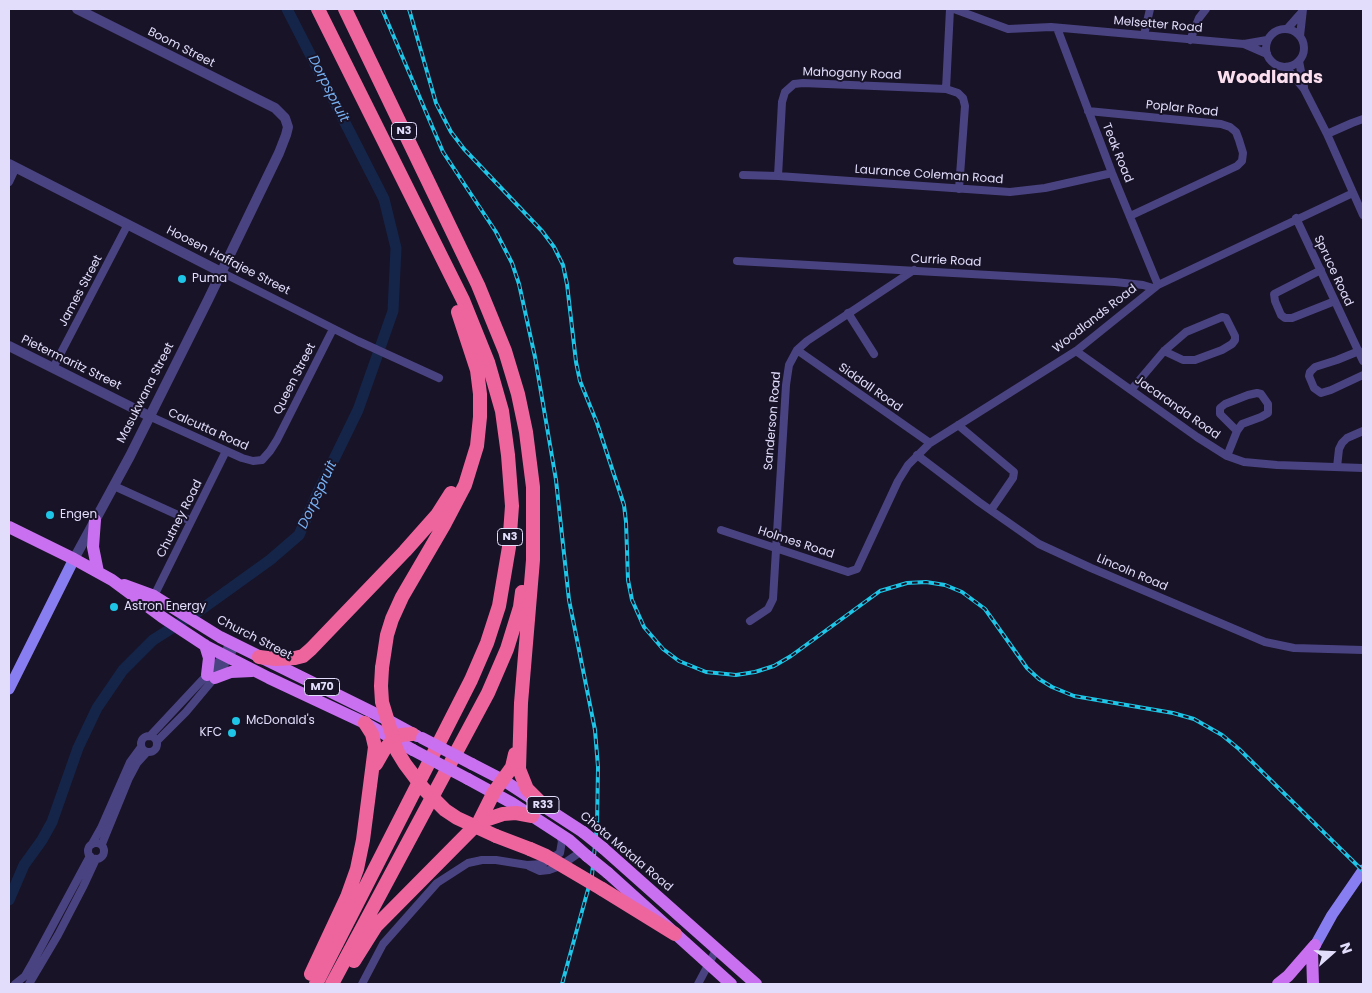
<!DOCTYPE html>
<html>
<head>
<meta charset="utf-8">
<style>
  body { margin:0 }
  #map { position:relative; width:1372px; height:993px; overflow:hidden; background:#181327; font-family:Poppins,sans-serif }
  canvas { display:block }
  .frame { position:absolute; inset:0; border:10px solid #e2ddfb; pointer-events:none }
  .north { position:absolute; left:1307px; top:928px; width:50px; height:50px; -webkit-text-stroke:4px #181327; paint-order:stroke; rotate:71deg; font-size:14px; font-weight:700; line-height:20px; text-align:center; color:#e2ddfb }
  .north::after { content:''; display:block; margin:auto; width:18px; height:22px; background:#e2ddfb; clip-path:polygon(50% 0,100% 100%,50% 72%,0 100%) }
</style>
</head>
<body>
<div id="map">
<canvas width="1372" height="993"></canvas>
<div class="frame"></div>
<div class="north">N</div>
</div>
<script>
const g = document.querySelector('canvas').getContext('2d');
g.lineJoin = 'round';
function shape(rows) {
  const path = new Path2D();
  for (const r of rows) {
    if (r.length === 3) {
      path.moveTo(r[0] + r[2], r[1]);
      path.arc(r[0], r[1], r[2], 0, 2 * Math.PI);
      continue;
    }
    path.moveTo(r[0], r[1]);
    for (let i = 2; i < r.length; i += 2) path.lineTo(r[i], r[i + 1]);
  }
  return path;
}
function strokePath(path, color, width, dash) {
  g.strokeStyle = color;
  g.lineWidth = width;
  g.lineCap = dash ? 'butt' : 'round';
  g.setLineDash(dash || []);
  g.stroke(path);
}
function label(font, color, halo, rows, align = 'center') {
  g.font = font + ' Poppins,sans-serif';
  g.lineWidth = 4;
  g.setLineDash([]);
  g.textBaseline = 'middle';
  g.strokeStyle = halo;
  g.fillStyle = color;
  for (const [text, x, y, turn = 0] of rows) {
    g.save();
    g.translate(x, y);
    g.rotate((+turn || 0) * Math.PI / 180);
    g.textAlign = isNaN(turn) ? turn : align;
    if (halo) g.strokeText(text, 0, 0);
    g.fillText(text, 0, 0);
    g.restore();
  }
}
strokePath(shape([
  [9,900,24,865,42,840,52,822,78,748,97,708,123,670,153,640,199,611,270,560,299,535,318,492,358,410,393,311,396,248,384,199,287,9]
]), '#152549', 11);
strokePath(shape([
  [954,9,1008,29,1051,27,1244,44,1267,40],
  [1057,28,1112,173,1158,285],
  [1285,48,19],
  [1287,29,1302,12],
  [1144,35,1150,9],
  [1300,36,1303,9],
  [1190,40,1199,18,1206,9],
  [1244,44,1267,54],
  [1299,61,1304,87],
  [1286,67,1304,89,1327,134,1363,215],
  [946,89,950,9],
  [1088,111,1221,124,1230,127,1236,132,1239,140,1243,153,1242,161,1237,166,1130,216],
  [1327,134,1352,123,1363,119],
  [743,175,778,176,1010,192,1045,188,1112,173],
  [778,176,782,102,785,92,794,84,803,83,946,89,958,93,963,98,965,106,959,189],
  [9,182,16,167],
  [1296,218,1363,361],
  [737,261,1115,282,1143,285,1153,288],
  [1321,270,1274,294,1275,301,1281,315,1285,318,1292,318,1335,301],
  [221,272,358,341,439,378],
  [848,313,874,354],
  [797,350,930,443],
  [1076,351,1197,437,1227,456,1244,462,1277,465,1363,468],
  [1359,351,1337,360,1315,367,1310,372,1309,376,1314,388,1321,393,1331,390,1363,375],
  [53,368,128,224],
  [1131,390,1164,351,1186,332,1222,317,1226,318,1235,336,1235,340,1232,344,1222,350,1195,360,1183,360,1164,351],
  [149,416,242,458,253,461,262,460,270,451,277,440,333,329],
  [958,425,1014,472,1013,478,991,510],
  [917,455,979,502,1039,544,1091,568,1265,642,1294,648,1363,650],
  [1227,456,1237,431,1220,414,1220,408,1225,404,1248,395,1257,393,1261,394,1268,404,1268,413,1261,417,1242,424,1237,431],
  [1337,467,1339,449,1342,443,1347,438,1363,431],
  [114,486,191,521],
  [721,530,848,572,857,569,898,481,908,465,930,443,1076,351,1158,285,1353,193],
  [154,596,226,451],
  [750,621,768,609,773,599,786,385,789,365,797,350,807,341,914,270],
  [149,744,8],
  [150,736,207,675,224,655,230,642],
  [157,741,186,712,222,669,236,645],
  [96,851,8],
  [92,844,101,828,130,762,141,747],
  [102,844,129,778,137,763,147,752],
  [529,866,540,871,549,870,560,866,582,851],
  [15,984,25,976,33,962,90,856],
  [29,984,58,935,83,887,96,859],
  [362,984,383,944,437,883,468,863,482,860,496,860,527,865,542,864,560,853,562,841,559,834],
  [698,984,716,950]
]), '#4a4381', 8);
strokePath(shape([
  [9,164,221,272],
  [9,346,149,416],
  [74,559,130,456,208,300,279,153,286,135,288,127,285,118,275,108,77,9]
]), '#4a4381', 10);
strokePath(shape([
  [9,689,74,559],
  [1311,953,1332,915,1363,870]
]), '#897ef1', 11);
strokePath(shape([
  [95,520,93,547,98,572],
  [9,527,74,559,112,580,162,617,206,646,269,678,365,723,413,750],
  [124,585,154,596,220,637,384,718,417,736],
  [205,645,209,658,207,675],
  [215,678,231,672,252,671],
  [472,764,503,780,583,832],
  [468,779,512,803,569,840,587,856],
  [603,848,756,984],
  [608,873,731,984],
  [1312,951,1313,984],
  [1278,984,1288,976,1315,945]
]), '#c870ef', 12);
strokePath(shape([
  [345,9,478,285,505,351,518,394,526,432,533,487,533,560,521,703,519,769,527,789,541,803],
  [259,657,276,659,295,658,303,656,311,649,405,551,437,515,451,493],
  [382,668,387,635,392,619,402,597,444,525,465,485,477,446,480,417,480,394,477,370,458,312],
  [376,764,384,750,393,740,401,735,412,734],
  [479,822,494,792,512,767,515,754],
  [496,836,530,849],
  [602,889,675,934],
  [354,961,376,926,479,822,503,814,516,813,532,816],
  [311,974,347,897,357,869,363,840,375,747,372,734,365,723],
  [316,984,471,680,487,643,499,606,509,547,512,506,508,455,502,411,488,362,463,300,318,9],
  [332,984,488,693,507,649,520,607,522,592]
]), '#ee659d', 14);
const rail = shape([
  [382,9,443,152,496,232,512,263,519,284,535,357,556,480,569,600,595,730,598,767,597,826,592,875,562,984],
  [409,9,436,103,451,132,464,149,542,231,554,247,563,265,567,284,576,362,580,381,597,423,624,505,626,522,628,580,632,600,644,627,663,649,679,661,706,672,736,675,755,672,774,666,791,656,880,591,907,583,926,582,945,585,962,592,985,609,1027,668,1039,679,1052,687,1074,696,1173,713,1194,719,1222,735,1239,749,1363,871]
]);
strokePath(rail, '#1ec5e6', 4);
strokePath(rail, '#181327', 2, [5.5]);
strokePath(shape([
  [422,738,472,764],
  [413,750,468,779],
  [583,832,603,848],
  [587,856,608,873]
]), '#c870ef', 12);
strokePath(shape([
  [382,668,381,686,382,702,397,751,405,764,423,788,445,810,457,818,496,836],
  [530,849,546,856,602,889]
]), '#ee659d', 14);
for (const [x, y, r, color] of [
  [182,279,5,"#1ec5e6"],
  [50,515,5,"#1ec5e6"],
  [114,607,5,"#1ec5e6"],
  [236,721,5,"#1ec5e6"],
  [232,733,5,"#1ec5e6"]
]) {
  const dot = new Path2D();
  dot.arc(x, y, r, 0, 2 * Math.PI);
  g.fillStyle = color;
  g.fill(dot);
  strokePath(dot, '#181327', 2);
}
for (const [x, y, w] of [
  [404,131,25],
  [510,537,25],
  [322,687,35],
  [543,805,32]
]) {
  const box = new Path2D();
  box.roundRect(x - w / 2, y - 8.5, w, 17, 4);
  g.fillStyle = '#181327';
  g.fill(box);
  strokePath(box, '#e2ddfb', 1);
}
label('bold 11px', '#e2ddfb', null, [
  ["N3",404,131],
  ["N3",510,537],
  ["M70",322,687],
  ["R33",543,805]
]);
label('12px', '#e2ddfb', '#181327', [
  ["Melsetter Road",1158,25,5],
  ["Boom Street",181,48,27],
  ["Mahogany Road",852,74,2],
  ["Poplar Road",1182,109,6],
  ["Teak Road",1117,153,68],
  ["Laurance Coleman Road",929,175,4],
  ["Hoosen Haffajee Street",228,261,27],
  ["Currie Road",946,261,3],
  ["Spruce Road",1333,271,65],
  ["James Street",81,291,-62],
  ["Woodlands Road",1095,319,-38],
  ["Pietermaritz Street",71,363,26],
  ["Queen Street",295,379,-63],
  ["Siddall Road",870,388,35],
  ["Masukwana Street",146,393,-63],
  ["Jacaranda Road",1177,408,35],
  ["Sanderson Road",773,421,-85],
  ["Calcutta Road",208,430,24],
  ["Chutney Road",180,519,-63],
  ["Holmes Road",796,543,18],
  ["Lincoln Road",1132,573,23],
  ["Church Street",254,638,27],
  ["Chota Motala Road",626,852,40]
]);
label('12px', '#e2ddfb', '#181327', [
  ["Puma",192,279],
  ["Engen",60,515],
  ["Astron Energy",124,607],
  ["McDonald's",246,721],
  ["KFC",222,733,"right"]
], 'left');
label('italic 14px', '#76aff0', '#181327', [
  ["Dorpspruit",328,89,63],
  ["Dorpspruit",318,495,-65]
]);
label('bold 18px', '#fbdfef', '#181327', [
  ["Woodlands",1270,78]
]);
</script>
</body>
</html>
